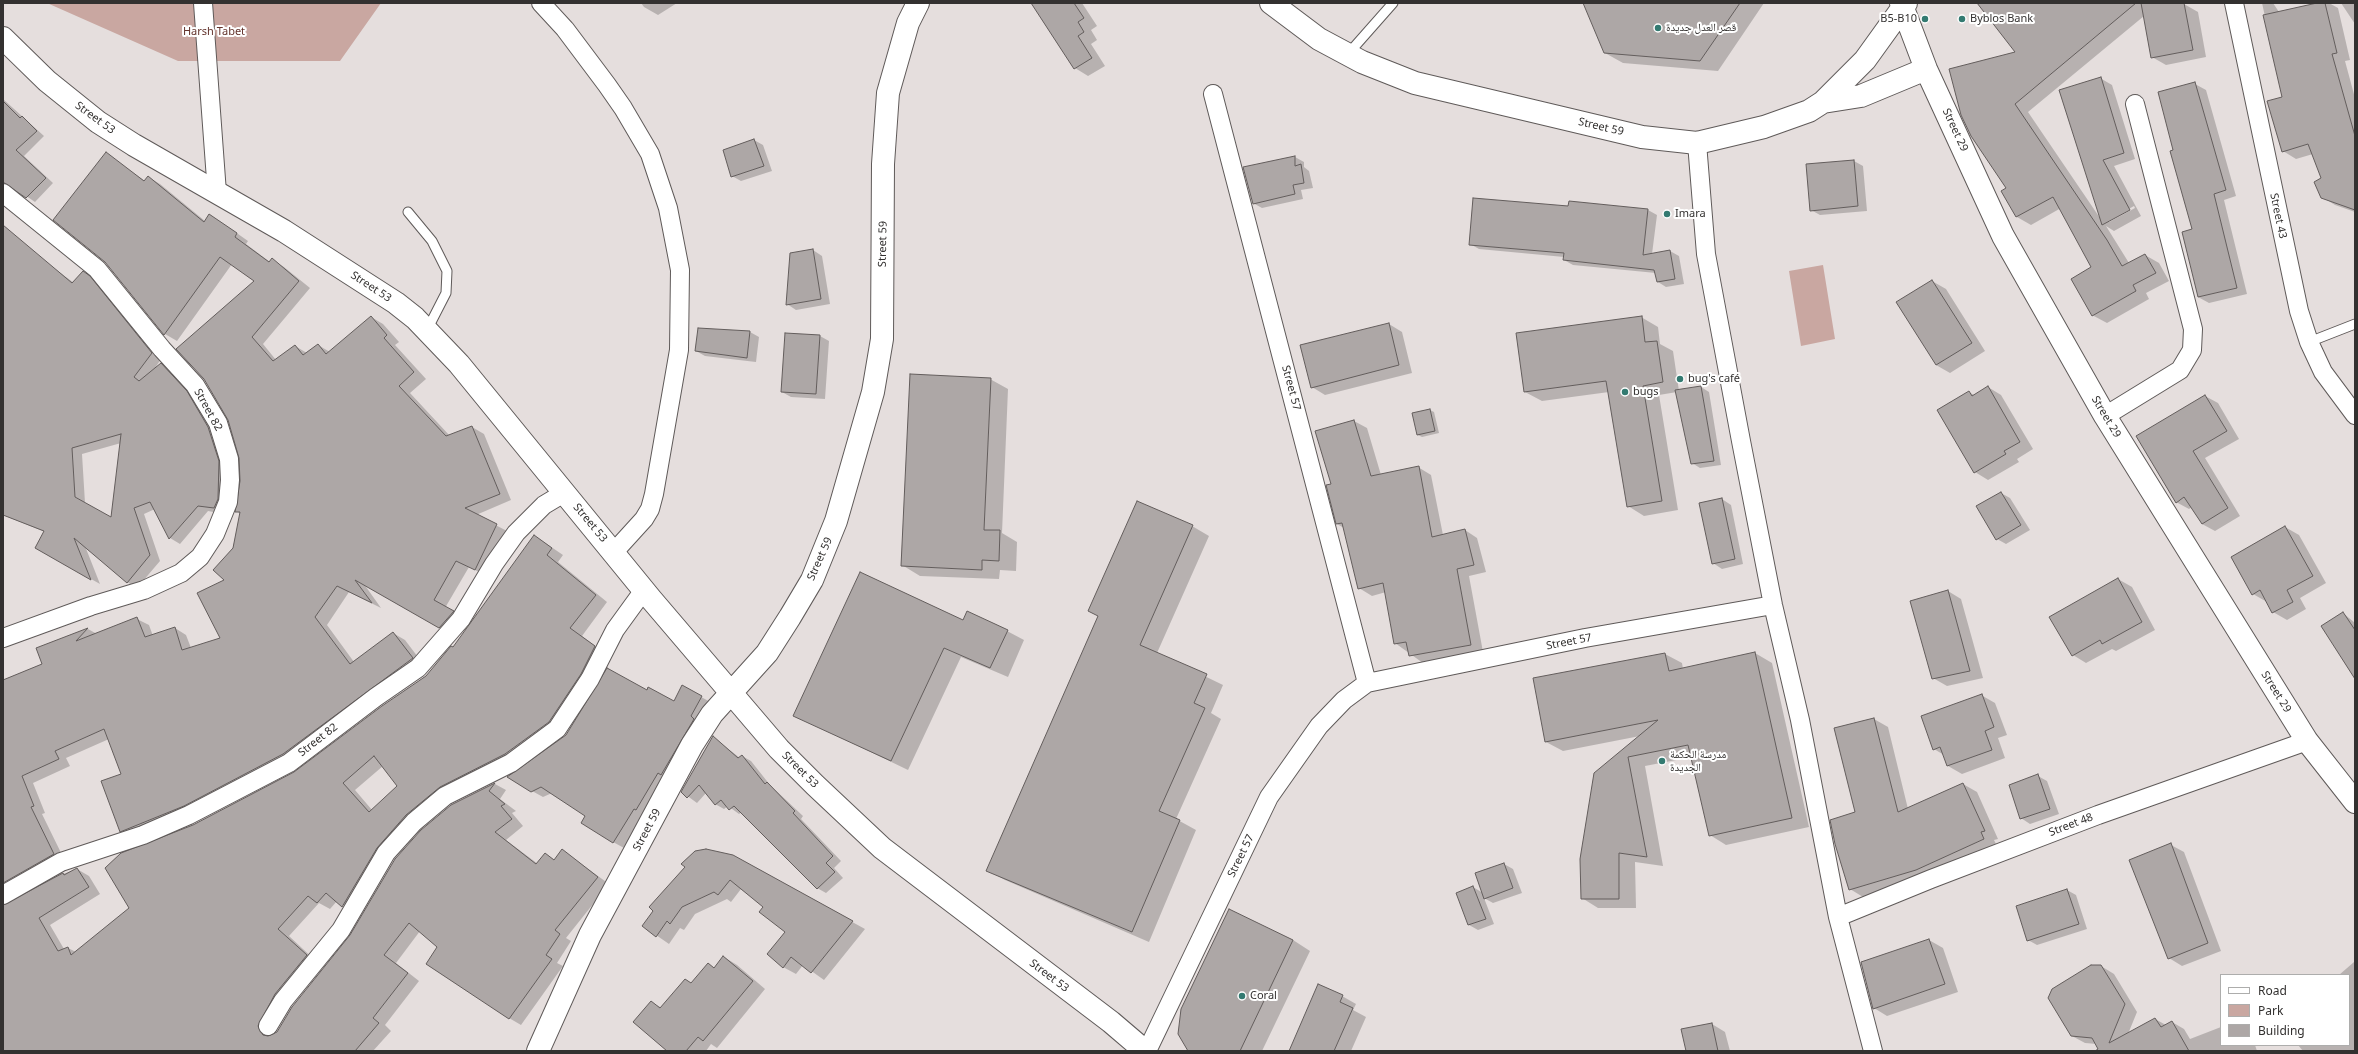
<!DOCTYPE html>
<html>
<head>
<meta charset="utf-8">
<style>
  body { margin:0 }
  #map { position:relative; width:2358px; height:1054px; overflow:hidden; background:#e5dedd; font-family:"Noto Sans",sans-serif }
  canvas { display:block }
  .frame { position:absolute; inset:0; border:4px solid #333130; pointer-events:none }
  .legend { position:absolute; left:2220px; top:974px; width:130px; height:72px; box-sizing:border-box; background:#fff; border:1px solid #adadac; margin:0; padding:5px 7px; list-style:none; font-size:12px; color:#333130 }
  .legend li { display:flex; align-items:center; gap:8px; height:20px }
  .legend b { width:20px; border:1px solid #adadac }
</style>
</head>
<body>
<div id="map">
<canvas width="2358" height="1054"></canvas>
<div class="frame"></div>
<ul class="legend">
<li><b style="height:5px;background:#fff"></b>Road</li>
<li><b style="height:11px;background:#c9a7a1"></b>Park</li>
<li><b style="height:11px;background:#ada7a6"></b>Building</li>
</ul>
</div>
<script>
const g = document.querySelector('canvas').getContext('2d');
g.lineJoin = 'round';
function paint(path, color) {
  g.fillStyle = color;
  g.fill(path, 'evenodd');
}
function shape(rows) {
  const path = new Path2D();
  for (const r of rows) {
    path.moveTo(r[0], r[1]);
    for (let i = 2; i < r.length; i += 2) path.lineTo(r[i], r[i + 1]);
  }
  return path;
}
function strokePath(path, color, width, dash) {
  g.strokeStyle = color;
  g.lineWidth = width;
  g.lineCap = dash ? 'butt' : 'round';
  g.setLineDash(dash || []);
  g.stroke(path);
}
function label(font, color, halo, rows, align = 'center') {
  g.font = font + ' "Noto Sans","Noto Naskh Arabic",sans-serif';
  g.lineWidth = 4;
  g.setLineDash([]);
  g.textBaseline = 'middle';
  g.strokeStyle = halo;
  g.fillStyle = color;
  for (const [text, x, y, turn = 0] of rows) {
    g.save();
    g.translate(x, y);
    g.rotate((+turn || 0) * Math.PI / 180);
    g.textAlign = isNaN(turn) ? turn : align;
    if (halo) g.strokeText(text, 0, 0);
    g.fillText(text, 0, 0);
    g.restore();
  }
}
paint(shape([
  [47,3,381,3,340,61,178,61],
  [1823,265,1835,339,1801,346,1789,271]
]), '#c9a7a1');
paint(shape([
  [641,3,677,3,658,15,644,7],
  [1033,3,1082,3,1097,26,1091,30,1097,40,1091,44,1105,66,1088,76,1075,68],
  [1584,3,1764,3,1718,71,1623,63,1605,53],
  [1981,3,2176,3,2184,4,2198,12,2206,57,2166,65,2152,57,2144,16,2028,112,2100,218,2100,78,2112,85,2135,159,2114,166,2141,216,2114,231,2106,226,2129,263,2145,255,2159,263,2169,281,2146,293,2149,299,2107,323,2092,315,2093,268,2061,208,2031,225,2017,217,2002,191,2007,188,2017,52],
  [2134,206,2135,208,2109,222,2109,220],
  [2262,3,2273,3,2287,24,2320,3,2329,3,2338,8,2350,60,2345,61,2355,98,2355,212,2335,205,2322,197,2323,179,2313,154,2296,159,2283,151,2283,98],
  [2341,3,2355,3,2355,24],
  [2195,84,2206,90,2236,196,2224,200,2247,294,2209,303,2198,297,2193,230,2175,151],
  [3,99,44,136,24,156,53,183,35,202,3,180],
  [754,140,763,145,772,171,741,181,732,176],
  [106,154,145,181,148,177,160,184,205,221,209,215,221,222,248,241,246,244,270,262,272,260,284,267,310,288,263,344,276,360,295,346,307,353,318,345,330,352,371,317,383,324,399,342,395,345,426,379,410,393,450,436,472,427,484,434,511,500,476,515,509,532,487,576,469,567,445,608,465,619,451,634,364,584,381,608,349,592,327,625,354,662,393,633,405,640,424,665,295,761,132,838,121,831,122,775,109,739,66,758,70,766,33,783,45,813,42,814,65,861,4,902,5,906,63,874,77,869,89,876,100,894,50,925,64,949,68,948,76,952,130,908,194,826,294,773,426,676,453,648,535,536,563,555,558,562,607,602,582,636,606,654,561,728,418,821,355,913,337,901,330,909,319,903,289,936,318,963,270,1028,270,1036,277,1032,451,806,495,784,506,790,500,799,516,811,512,813,523,826,506,840,538,864,546,854,555,860,562,850,609,884,566,938,571,941,557,963,563,966,521,1025,509,1018,439,947,420,931,396,963,419,981,385,1025,391,1031,373,1051,3,1051,3,680,43,664,37,649,88,629,97,634,137,619,149,625,153,636,175,628,186,635,191,648,222,638,225,580,241,514,236,511,241,481,256,281,232,264,177,341,165,334,106,262],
  [383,766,399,786,372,810,355,790],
  [1295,157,1304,162,1304,167,1309,171,1313,188,1301,190,1303,199,1262,208,1253,203,1244,168],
  [1854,161,1863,166,1867,211,1820,215,1811,210,1807,165],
  [1569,207,1648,210,1657,215,1652,254,1670,251,1679,256,1684,284,1666,287,1658,282,1656,273,1573,265,1564,260,1564,257,1479,249,1470,244],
  [3,230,74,283,83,272,93,278,161,359,155,368,161,364,171,370,197,398,218,434,224,514,208,511,180,544,170,538,155,509,144,514,160,561,137,588,127,582,85,546,100,584,36,548,45,532,3,515],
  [121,443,111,518,85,503,82,454],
  [813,250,822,256,830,304,796,310,787,304],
  [1932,281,1946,289,1985,351,1950,373,1936,365],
  [1641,317,1658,327,1660,344,1673,351,1679,391,1701,387,1709,392,1721,465,1700,468,1692,463,1677,392,1659,395,1678,510,1644,516,1628,506,1609,392,1542,401,1525,392],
  [1389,324,1402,332,1412,373,1325,395,1312,387],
  [699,329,750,332,759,337,756,362,705,356,696,351],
  [820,336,829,341,825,399,791,397,782,392],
  [990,379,1008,389,1002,533,1017,542,1016,571,1000,570,999,579,920,576,902,565],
  [1988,387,2001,395,2033,449,2017,459,2019,462,1988,480,1975,472,1969,392,1974,395],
  [2205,396,2218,403,2239,439,2205,458,2240,516,2215,531,2202,524,2192,507,2189,509,2176,502],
  [1430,410,1434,412,1439,433,1422,437,1418,435,1413,414],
  [1354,421,1367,428,1381,475,1418,467,1431,475,1443,535,1465,530,1477,538,1486,572,1469,576,1483,652,1423,663,1395,643,1386,592,1372,596,1359,588,1344,528,1337,524,1332,485],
  [2001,493,2010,498,2030,530,2006,544,1997,539],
  [1722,499,1731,505,1743,564,1722,569,1713,563],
  [1192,526,1209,536,1157,653,1223,685,1211,713,1221,719,1176,819,1196,830,1149,942,1005,880,988,871],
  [2285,527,2299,535,2326,583,2300,598,2306,609,2287,620,2273,612,2267,602,2253,594],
  [2118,579,2132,587,2155,630,2116,651,2112,649,2086,663,2073,655],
  [1948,591,1961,599,1983,678,1947,686,1933,678],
  [2343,613,2355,623,2355,674],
  [963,621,1007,631,1024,640,1008,677,961,657,908,770,794,715],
  [1755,653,1772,663,1809,827,1726,845,1710,835,1692,757,1645,766,1663,866,1635,862,1636,908,1598,908,1582,898,1595,773,1640,736,1563,751,1546,742,1534,679,1665,654,1682,663,1683,669],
  [683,687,712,703,624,848,613,842,587,816,552,793,543,797,532,791,647,691,674,702],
  [1981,695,1995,703,2007,735,1998,738,2005,758,1962,774,1948,766,1944,755,1934,749],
  [1874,719,1888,727,1908,809,1963,784,1977,792,1998,839,1994,840,1997,846,1863,897,1850,889,1857,813,1836,729],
  [713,737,740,758,742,756,751,761,770,785,803,816,801,819,841,861,834,868,843,878,826,893,817,888,742,812,739,814,728,806,724,809,715,804,706,793,697,803,682,792],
  [2038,776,2047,781,2059,814,2030,824,2021,818],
  [2171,845,2184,852,2221,951,2182,966,2169,958],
  [732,856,865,929,824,980,803,965,796,974,783,967,786,932,764,907,741,889,731,902,727,899,695,914,684,930,680,928,669,944,643,926],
  [1504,864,1513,869,1522,893,1493,903,1484,898,1494,924,1478,930,1469,925,1473,887,1483,893],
  [2067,890,2076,895,2087,929,2037,945,2028,940],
  [1293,940,1310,951,1262,1051,1189,1051],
  [1929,940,1943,948,1958,992,1887,1016,1874,1008,1862,963],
  [724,957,737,965,765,989,717,1048,711,1044,706,1051,669,1051,651,1002,662,1008,692,984,708,964,715,968],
  [2354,962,2355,1050,2303,1051,2298,1045,2349,1045,2349,975,2339,975],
  [2101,966,2114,974,2137,1012,2128,1034,2155,1019,2166,1025,2172,1022,2184,1029,2190,1039,2221,1027,2221,1045,2255,1045,2257,1051,2100,1051,2097,1044,2085,1043,2072,1036],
  [1342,996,1356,1004,1353,1010,1366,1017,1351,1051,1290,1051],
  [1712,1024,1725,1032,1730,1051,1687,1051]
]), '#0003');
const building = shape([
  [1031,3,1074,3,1084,18,1078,22,1084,32,1078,36,1092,58,1074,69,1031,3],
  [1583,3,1740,3,1700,61,1604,53,1583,3],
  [1977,3,2136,3,2015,104,2107,240,2122,266,2145,254,2156,273,2133,285,2136,291,2092,316,2071,279,2091,267,2053,197,2016,217,2001,191,2006,188,1971,136,1961,115,1949,69,2015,52,1977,3],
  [2141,3,2184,3,2193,50,2151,58,2141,3],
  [2317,3,2325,3,2337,53,2332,54,2355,136,2355,210,2321,198,2314,182,2321,178,2308,144,2282,152,2267,101,2282,97,2263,15,2317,3],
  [2101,77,2124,153,2103,160,2130,210,2102,225,2059,90,2101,77],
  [2195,82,2226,190,2214,194,2237,288,2198,297,2182,232,2192,229,2170,151,2173,150,2158,92,2195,82],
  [3,101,20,118,22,116,37,131,16,150,46,178,26,198,3,182,3,101],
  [754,139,764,166,731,177,723,150,754,139],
  [106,152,144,181,148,176,204,222,209,214,237,233,235,237,269,262,272,258,299,281,252,337,273,361,295,345,303,355,318,344,326,354,371,316,387,335,384,338,414,372,399,386,446,436,472,426,500,494,465,508,497,524,475,570,456,561,434,600,454,611,439,628,355,580,372,603,337,586,315,617,350,664,393,632,413,658,283,754,184,806,120,832,101,781,121,774,104,729,55,751,59,759,22,776,34,806,31,807,54,854,3,883,3,680,42,664,36,648,88,628,76,641,137,617,145,637,175,627,182,650,220,638,197,593,224,580,213,570,233,548,240,512,235,512,240,481,239,458,228,420,204,379,176,349,254,281,220,257,164,335,105,262,53,220,106,152],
  [1295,156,1295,166,1301,164,1304,183,1293,185,1295,194,1253,204,1243,167,1295,156],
  [1854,160,1858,206,1810,211,1806,164,1854,160],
  [1473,198,1568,206,1569,201,1648,209,1643,255,1670,250,1675,279,1657,282,1654,270,1563,260,1564,253,1469,245,1473,198],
  [3,225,72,283,83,271,90,276,152,353,134,377,139,381,161,363,187,391,208,427,219,461,218,499,214,508,198,506,169,539,150,502,134,508,150,555,127,583,74,538,91,580,35,548,44,531,3,515,3,225],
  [121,434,111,517,75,497,72,448,121,434],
  [813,249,821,299,786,305,790,253,813,249],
  [1932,280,1972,343,1936,365,1896,302,1932,280],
  [1642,316,1645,342,1657,341,1663,382,1643,386,1662,501,1627,507,1606,381,1524,392,1516,333,1642,316],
  [1389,323,1399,365,1311,388,1300,345,1389,323],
  [698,328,750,331,747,358,695,351,698,328],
  [785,333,820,335,816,394,781,392,785,333],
  [910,374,991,378,984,530,1000,530,999,561,982,560,982,570,901,566,910,374],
  [1701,386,1714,461,1691,464,1675,390,1701,386],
  [1988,386,2020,442,2004,451,2006,454,1974,473,1937,410,1969,391,1972,396,1988,386],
  [2205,395,2227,431,2193,451,2228,508,2202,524,2184,497,2176,503,2136,436,2205,395],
  [1430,409,1435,431,1417,435,1412,413,1430,409],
  [1354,420,1371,476,1419,466,1432,537,1465,529,1474,565,1457,569,1471,645,1409,656,1406,642,1394,644,1383,583,1358,589,1342,523,1336,524,1326,485,1331,484,1315,431,1354,420],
  [2001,492,2021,525,1996,540,1976,506,2001,492],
  [1722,498,1735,559,1712,564,1699,503,1722,498],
  [1137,501,1193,525,1140,645,1207,674,1194,703,1205,708,1159,811,1180,820,1132,932,986,871,1098,616,1088,611,1137,501],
  [2285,526,2313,576,2287,590,2293,602,2272,613,2260,590,2252,595,2231,557,2285,526],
  [534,535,552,548,547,555,596,595,570,628,595,646,581,674,549,722,505,754,440,787,406,815,377,848,342,907,326,893,317,903,308,896,278,929,307,955,275,994,258,1026,263,1035,268,1036,277,1032,292,1007,350,935,395,859,421,830,451,805,495,783,489,791,505,804,501,806,512,819,495,832,536,864,545,853,554,860,562,849,598,877,555,930,560,934,546,955,552,959,509,1019,426,964,437,947,409,923,384,955,408,973,373,1018,379,1023,355,1051,3,1051,3,905,63,873,64,875,77,868,89,887,39,918,58,951,68,947,71,955,129,908,105,868,121,853,193,825,294,772,382,706,426,676,451,646,453,647,534,535],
  [374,756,397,786,369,812,343,783,374,756],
  [860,572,963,620,967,611,1008,630,990,668,944,648,891,761,793,716,860,572],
  [2118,578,2142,622,2102,644,2100,640,2072,656,2049,617,2118,578],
  [1948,590,1970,671,1932,679,1910,601,1948,590],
  [2343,612,2355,630,2355,679,2321,626,2343,612],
  [1755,652,1792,818,1709,836,1688,745,1628,757,1647,857,1619,853,1619,899,1581,899,1580,859,1594,773,1658,720,1545,742,1533,678,1665,653,1669,671,1755,652],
  [607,668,647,690,648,687,674,701,682,685,702,696,691,716,694,719,661,775,658,773,636,810,634,809,613,843,581,823,585,816,541,787,531,792,507,777,566,735,607,668],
  [1982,694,1994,727,1985,731,1992,750,1947,766,1940,747,1933,750,1921,716,1982,694],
  [1874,718,1898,812,1963,783,1985,831,1981,832,1984,839,1916,870,1849,890,1835,844,1830,820,1855,812,1834,728,1874,718],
  [713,736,738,758,742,755,765,784,767,782,795,811,793,813,833,856,826,863,835,872,817,889,734,806,729,810,721,800,715,805,699,785,687,798,681,792,713,736],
  [2038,774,2050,809,2020,819,2009,785,2038,774],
  [2171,843,2208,943,2168,959,2129,860,2171,843],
  [706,849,733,855,853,921,811,973,791,957,783,968,767,954,785,932,759,912,763,907,730,880,718,895,714,892,682,907,670,924,667,921,656,937,642,926,653,911,649,907,685,867,681,864,695,851,706,849],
  [1504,863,1513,888,1484,899,1475,873,1504,863],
  [1473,886,1486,919,1468,925,1456,893,1473,886],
  [2067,889,2079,924,2027,941,2016,906,2067,889],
  [1229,909,1293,940,1240,1051,1188,1051,1178,1034,1181,1009,1229,909],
  [1929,939,1945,984,1873,1009,1861,962,1929,939],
  [723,956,753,981,703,1041,698,1037,686,1051,667,1051,633,1022,651,1001,660,1008,685,979,691,983,708,963,714,968,723,956],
  [2091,965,2101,965,2125,1004,2109,1043,2155,1018,2161,1027,2172,1021,2189,1051,2095,1051,2098,1049,2092,1038,2071,1036,2048,998,2052,989,2091,965],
  [1318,984,1343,995,1340,1002,1353,1008,1334,1051,1289,1051,1318,984],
  [1712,1023,1718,1051,1686,1051,1681,1029,1712,1023]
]);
paint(building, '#ada7a6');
strokePath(building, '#635d5c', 1);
const service = shape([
  [1348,54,1393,3],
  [408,212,432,241,447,271,446,293,427,330],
  [2309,342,2355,324]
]);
const minor = shape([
  [203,3,217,193],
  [541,3,565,29,607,85,623,108,650,154,668,208,680,270,679,350,654,494,650,509,644,519,614,552],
  [2234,3,2299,311,2309,342,2323,372,2355,415],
  [1213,94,1367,683],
  [1697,143,1706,254,1741,441,1773,605,1800,720,1838,917,1873,1051],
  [3,193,97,269,162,349,195,385,218,423,229,459,230,480,228,502,215,534,200,557,181,573,144,590,91,606,3,638],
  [2105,416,2180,370,2192,350,2193,329,2135,104],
  [3,895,61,862,143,835,189,815,289,763,376,697,418,668,461,619,494,564,516,533,544,505,564,493],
  [1838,917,1931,879,2098,815,2307,741],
  [268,1026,283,1001,341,930,386,853,414,822,445,796,511,763,557,729,590,679,615,630,644,590],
  [1147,1051,1269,797,1319,726,1344,700,1367,683,1585,638,1773,605]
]);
const tertiary = shape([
  [1271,3,1319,39,1362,62,1415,83,1642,137,1697,143,1764,127,1809,111,1823,102,1865,60,1906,3],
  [1901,3,1926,69,2003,236,2105,416,2307,741,2355,802],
  [3,38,47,81,98,122,134,145,284,231,396,303,415,318,459,364,651,599,779,749,815,785,882,848,1111,1022,1145,1051],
  [1823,102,1861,96,1926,69],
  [538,1051,590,935,692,745,712,714,767,653,790,617,812,580,836,521,873,392,882,339,883,164,888,93,908,23,918,3]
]);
strokePath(service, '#5f5a59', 11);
strokePath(minor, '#5f5a59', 20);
strokePath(tertiary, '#5f5a59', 24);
strokePath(service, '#fff', 9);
strokePath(minor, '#fff', 18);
strokePath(tertiary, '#fff', 22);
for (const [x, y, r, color] of [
  [1925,19,4,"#337a71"],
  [1962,19,4,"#337a71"],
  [1658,28,4,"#337a71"],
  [1667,214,4,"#337a71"],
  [1680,379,4,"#337a71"],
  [1625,392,4,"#337a71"],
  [1662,761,4,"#337a71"],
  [1242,996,4,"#337a71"]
]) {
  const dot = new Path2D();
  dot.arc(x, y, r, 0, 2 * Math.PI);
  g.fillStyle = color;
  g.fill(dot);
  strokePath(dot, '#fff', 1.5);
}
label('11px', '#333130', '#fff', [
  ["B5-B10",1917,19,"right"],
  ["Byblos Bank",1970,19],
  ["قصر العدل جديدة",1666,28],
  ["Imara",1675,214],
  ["bug's café",1688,379],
  ["bugs",1633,392],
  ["مدرسة الحكمة",1670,755],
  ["الجديدة",1670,768],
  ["Coral",1250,996]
], 'left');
label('11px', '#63332c', '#fff', [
  ["Harsh Tabet",214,32]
]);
label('11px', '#333130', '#fff', [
  ["Street 53",95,118,36],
  ["Street 59",1601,127,13],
  ["Street 29",1955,130,65],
  ["Street 43",2278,216,78],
  ["Street 59",883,244,-89],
  ["Street 53",371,287,33],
  ["Street 57",1291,388,75],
  ["Street 82",208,410,61],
  ["Street 29",2106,417,59],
  ["Street 53",590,523,50],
  ["Street 59",820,559,-66],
  ["Street 57",1569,642,-11],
  ["Street 29",2276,692,58],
  ["Street 82",318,740,-38],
  ["Street 53",800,770,45],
  ["Street 48",2071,825,-21],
  ["Street 59",647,830,-62],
  ["Street 57",1241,856,-64],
  ["Street 53",1049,976,37]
]);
</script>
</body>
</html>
